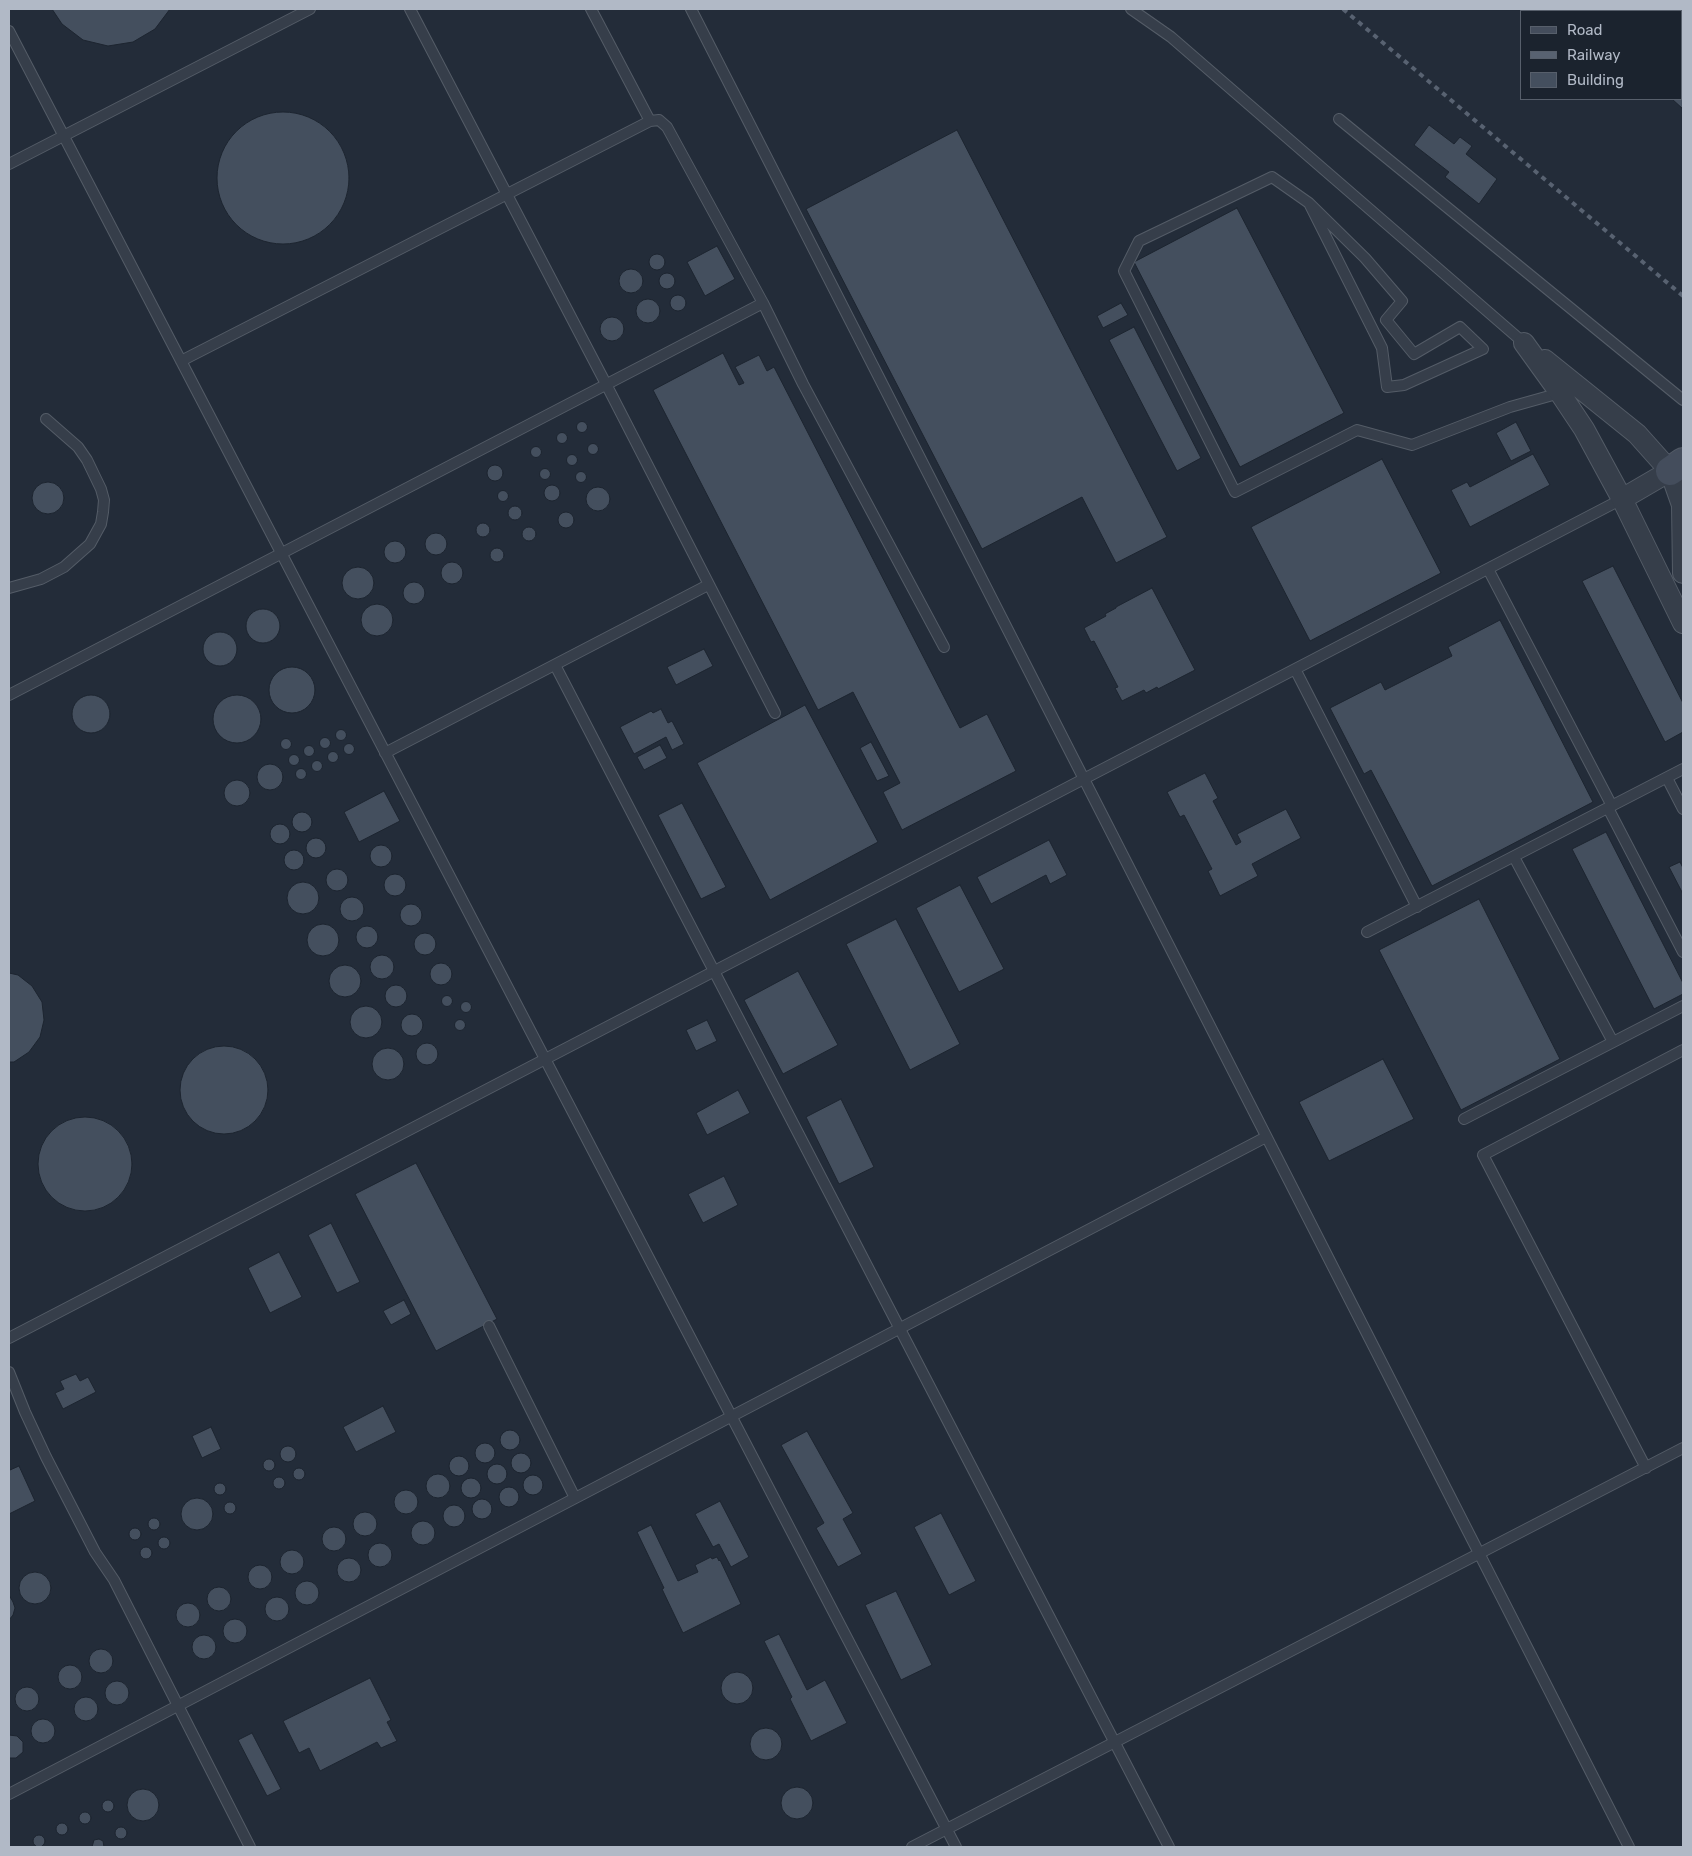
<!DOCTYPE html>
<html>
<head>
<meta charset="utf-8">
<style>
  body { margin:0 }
  #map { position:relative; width:1692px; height:1856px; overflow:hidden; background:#232c39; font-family:Rubik,sans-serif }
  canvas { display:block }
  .frame { position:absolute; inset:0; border:10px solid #b1b9c6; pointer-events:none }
  .legend { position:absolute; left:1520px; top:10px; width:162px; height:90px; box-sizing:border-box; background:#1b232e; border:1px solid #575f6b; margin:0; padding:6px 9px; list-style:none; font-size:15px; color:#b1b9c6 }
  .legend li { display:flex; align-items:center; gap:10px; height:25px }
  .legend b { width:25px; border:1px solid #575f6b }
</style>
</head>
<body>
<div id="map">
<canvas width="1692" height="1856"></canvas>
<div class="frame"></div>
<ul class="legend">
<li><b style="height:6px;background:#444d5c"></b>Road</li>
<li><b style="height:6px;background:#586271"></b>Railway</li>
<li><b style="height:14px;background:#444f5e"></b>Building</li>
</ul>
</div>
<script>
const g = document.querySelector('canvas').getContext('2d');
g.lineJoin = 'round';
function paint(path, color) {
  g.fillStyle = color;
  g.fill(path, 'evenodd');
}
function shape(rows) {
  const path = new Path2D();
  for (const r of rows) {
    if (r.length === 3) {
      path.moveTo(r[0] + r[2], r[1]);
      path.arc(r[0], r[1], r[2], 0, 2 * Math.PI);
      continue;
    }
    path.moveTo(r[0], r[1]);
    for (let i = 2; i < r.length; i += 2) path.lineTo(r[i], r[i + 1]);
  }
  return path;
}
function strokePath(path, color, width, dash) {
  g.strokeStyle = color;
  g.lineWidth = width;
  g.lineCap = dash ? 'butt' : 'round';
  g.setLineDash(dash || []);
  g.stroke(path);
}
const building = shape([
  [52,9,170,9,155,29,133,42,108,46,83,40,62,24,52,9],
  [1683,71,1683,109,1672,99,1681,99,1681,74,1683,71],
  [283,178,66],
  [1429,125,1454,144,1460,137,1472,146,1466,154,1497,179,1479,204,1445,177,1449,172,1414,145,1429,125],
  [957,130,1167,537,1116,563,1082,497,982,549,806,209,957,130],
  [1237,208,1344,413,1240,467,1134,262,1237,208],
  [717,246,735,279,705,296,687,262,717,246],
  [657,262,8],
  [631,281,12],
  [667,281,8],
  [678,303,8],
  [648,311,12],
  [1121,303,1128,315,1103,328,1097,316,1121,303],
  [612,329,12],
  [1134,327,1201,458,1177,471,1109,340,1134,327],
  [723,353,739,385,744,383,735,367,759,355,767,371,774,367,960,728,987,714,1016,771,902,830,883,792,900,783,853,692,818,710,653,390,723,353],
  [582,427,5.5],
  [1516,422,1531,451,1511,461,1496,433,1516,422],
  [562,438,5.5],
  [593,449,5.5],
  [536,452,5.5],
  [1533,454,1550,485,1470,527,1451,490,1467,482,1470,487,1533,454],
  [572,460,5.5],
  [1382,459,1441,573,1310,641,1251,527,1382,459],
  [495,473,8],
  [545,474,5.5],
  [581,477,5.5],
  [48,498,16],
  [552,493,8],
  [598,499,12],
  [503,496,5.5],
  [515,513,7],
  [566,520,8],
  [483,530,7],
  [529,534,7],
  [436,544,11],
  [395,552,11],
  [497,555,7],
  [452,573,11],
  [1613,566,1683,703,1683,732,1665,742,1582,581,1613,566],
  [358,583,16],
  [414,593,11],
  [1152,588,1195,670,1158,689,1157,687,1146,693,1144,690,1122,701,1115,688,1118,687,1094,641,1091,642,1084,628,1106,616,1105,614,1116,608,1116,607,1152,588],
  [377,620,16],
  [263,626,17],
  [1500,620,1593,802,1432,886,1371,770,1364,774,1330,708,1381,682,1385,690,1452,656,1448,647,1500,620],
  [220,649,17],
  [704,649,713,666,676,685,667,667,704,649],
  [292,690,23],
  [91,714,19],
  [237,719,24],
  [805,705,878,842,770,900,697,763,805,705],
  [661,709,668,723,672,721,684,744,672,750,666,737,634,754,620,727,651,711,653,713,661,709],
  [341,735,5.5],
  [325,743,5.5],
  [286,744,5.5],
  [871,742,889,776,877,781,860,748,871,742],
  [349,749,5.5],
  [660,745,667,758,644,770,637,757,660,745],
  [309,751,5.5],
  [333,757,5.5],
  [294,760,5.5],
  [317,766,5.5],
  [270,777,13],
  [301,774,5.5],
  [1205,773,1218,798,1213,801,1236,845,1241,842,1237,834,1286,809,1301,838,1252,864,1258,876,1220,896,1208,871,1212,869,1184,815,1180,817,1167,792,1205,773],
  [237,793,13],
  [384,791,400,821,359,842,344,812,384,791],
  [682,803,726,887,701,899,658,815,682,803],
  [302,822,10],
  [280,834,10],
  [1606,832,1683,983,1683,994,1654,1009,1572,849,1606,832],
  [316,848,10],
  [1049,840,1067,875,1050,884,1046,875,991,904,977,877,1049,840],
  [381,856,11],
  [294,860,10],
  [1680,862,1683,868,1683,894,1669,867,1680,862],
  [337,880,11],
  [395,885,11],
  [303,898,16],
  [960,885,1004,969,959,992,916,908,960,885],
  [352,909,12],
  [1479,899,1560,1059,1461,1110,1379,950,1479,899],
  [411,915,11],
  [896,919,960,1044,910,1070,846,944,896,919],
  [323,940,16],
  [367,937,11],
  [425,944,11],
  [382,967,12],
  [441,974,11],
  [345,981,16],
  [798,971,838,1045,783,1074,744,1000,798,971],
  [9,973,18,975,32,986,42,1002,44,1020,40,1037,29,1052,14,1062,9,1062,9,973],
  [396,996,11],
  [447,1001,5.5],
  [466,1007,5.5],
  [366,1022,16],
  [412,1025,11],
  [460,1025,5.5],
  [707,1020,717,1041,696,1051,686,1030,707,1020],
  [427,1054,11],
  [224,1090,44],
  [388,1064,16],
  [1383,1059,1414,1119,1329,1161,1299,1102,1383,1059],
  [738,1090,750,1113,707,1135,696,1113,738,1090],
  [841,1099,874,1167,839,1184,806,1117,841,1099],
  [85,1164,47],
  [416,1163,497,1319,436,1351,355,1194,416,1163],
  [724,1176,738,1205,703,1223,688,1194,724,1176],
  [331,1223,360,1282,337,1293,308,1235,331,1223],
  [279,1252,302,1297,270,1313,248,1268,279,1252],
  [404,1300,411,1314,391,1325,383,1311,404,1300],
  [76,1374,80,1381,88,1377,96,1392,63,1409,55,1393,64,1389,60,1381,76,1374],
  [383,1406,396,1432,356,1452,343,1427,383,1406],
  [211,1427,221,1449,202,1458,192,1436,211,1427],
  [510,1440,10],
  [807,1431,853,1513,843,1519,862,1554,838,1567,816,1528,824,1523,781,1445,807,1431],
  [485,1453,10],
  [288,1454,8],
  [521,1463,10],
  [459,1466,10],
  [269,1465,6],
  [497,1474,10],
  [19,1466,35,1501,9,1514,9,1467,10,1470,19,1466],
  [299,1474,6],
  [438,1486,12],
  [533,1485,10],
  [279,1483,6],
  [471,1488,10],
  [220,1489,6],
  [509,1497,10],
  [406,1502,12],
  [197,1514,16],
  [482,1509,10],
  [720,1501,749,1557,731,1567,719,1544,713,1547,695,1514,720,1501],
  [230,1508,6],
  [454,1516,11],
  [365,1524,12],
  [941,1513,976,1581,949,1595,914,1527,941,1513],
  [154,1524,6],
  [423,1533,12],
  [651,1525,678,1581,698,1572,695,1565,711,1557,712,1559,717,1557,719,1561,720,1560,741,1604,683,1633,662,1589,664,1588,637,1532,651,1525],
  [334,1539,12],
  [135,1534,6],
  [164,1543,6],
  [380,1555,12],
  [146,1553,6],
  [292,1562,12],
  [349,1570,12],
  [260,1577,12],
  [35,1588,16],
  [307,1593,12],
  [219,1599,12],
  [896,1591,932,1665,901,1680,865,1605,896,1591],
  [9,1595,13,1602,15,1608,13,1615,9,1620,9,1595],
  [277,1609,12],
  [188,1615,12],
  [235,1631,12],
  [779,1634,807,1690,825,1680,847,1723,811,1741,790,1699,792,1697,764,1641,779,1634],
  [204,1647,12],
  [101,1661,12],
  [70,1677,12],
  [737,1688,16],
  [370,1678,391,1720,387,1722,397,1741,381,1748,377,1742,320,1771,309,1748,299,1753,283,1721,370,1678],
  [117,1693,12],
  [27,1699,12],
  [86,1709,12],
  [43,1731,12],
  [766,1744,16],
  [252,1733,281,1789,267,1796,238,1740,252,1733],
  [9,1735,17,1736,23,1742,23,1752,16,1758,9,1758,9,1735],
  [797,1803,16],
  [143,1805,16],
  [108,1806,6],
  [85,1818,6],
  [62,1829,6],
  [121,1833,6],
  [39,1841,6],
  [99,1839,103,1841,104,1847,92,1847,94,1840,99,1839]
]);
paint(building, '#444f5e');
strokePath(building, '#1d2530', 1);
const service = shape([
  [410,9,606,384,775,713],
  [591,9,650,121],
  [691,9,1629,1847],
  [1131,9,1171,37,1524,343],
  [9,31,956,1847],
  [1681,35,1683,36],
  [1339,119,1683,400],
  [9,164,310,9],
  [1309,203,1365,258,1402,301,1386,320,1414,354,1460,327,1483,349,1404,385,1387,387,1382,348,1309,203,1272,177,1139,241,1124,271,1235,492,1357,430,1412,445,1510,407,1560,393],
  [181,361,650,121,659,120,667,127,763,303,803,384,944,647],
  [1488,569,1612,806],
  [9,588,41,579,64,567,90,544,101,524,103,512,104,500,101,489,87,460,78,447,46,419],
  [555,665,1169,1847],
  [1295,669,1417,907],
  [9,695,763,303],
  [385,753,708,585],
  [1667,778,1683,809],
  [1608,808,1683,952],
  [1514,857,1613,1042],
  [1367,932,1683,769],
  [1464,1119,1683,1006],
  [489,1326,575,1498],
  [9,1338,1622,499],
  [9,1372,25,1412,46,1457,95,1552,114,1580,250,1847],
  [1646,1468,1483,1155,1683,1050],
  [9,1794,1266,1137],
  [912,1847,1683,1448]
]);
const minor = shape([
  [1524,343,1560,393,1584,429,1622,499,1683,623],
  [1545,360,1637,434,1670,471,1682,505,1683,573],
  [1622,499,1670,471]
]);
const secondary = shape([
  [1670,471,1683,462]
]);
strokePath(service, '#545c67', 12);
strokePath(minor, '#545c67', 22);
strokePath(secondary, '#545c67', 30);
strokePath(service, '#363e4a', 10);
strokePath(minor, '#363e4a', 20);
strokePath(secondary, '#444d5c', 28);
strokePath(shape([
  [1343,9,1683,296]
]), '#586271', 4, [5, 5]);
</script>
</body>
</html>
